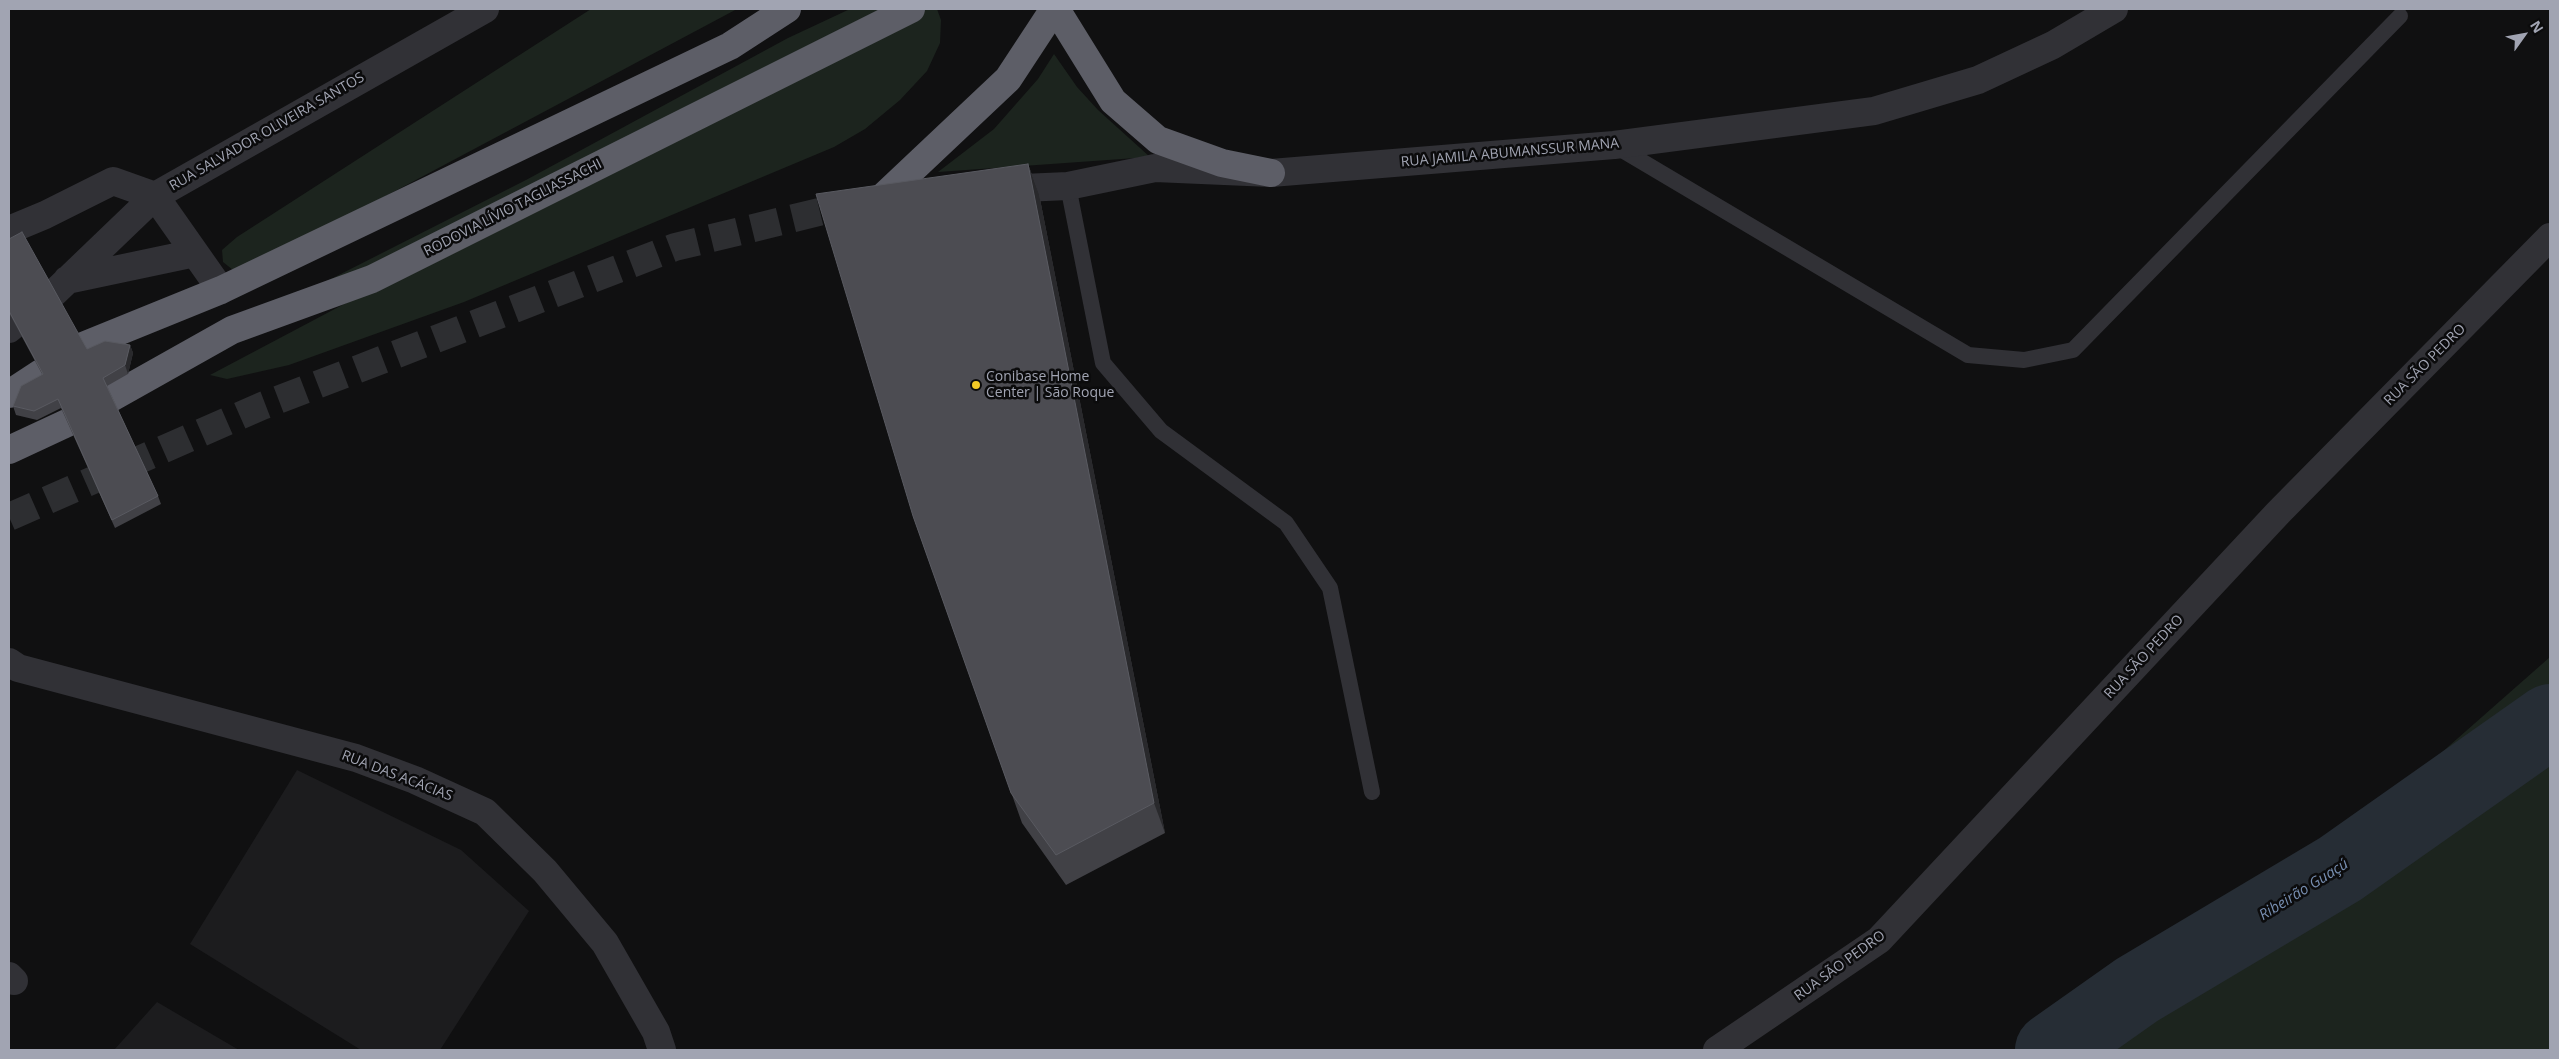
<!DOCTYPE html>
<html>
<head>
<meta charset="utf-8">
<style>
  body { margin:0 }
  #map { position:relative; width:2559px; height:1059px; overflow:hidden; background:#101011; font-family:"Open Sans",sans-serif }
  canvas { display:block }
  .frame { position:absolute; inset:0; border:10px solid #a1a4b2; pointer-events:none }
  .north { position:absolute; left:2499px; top:10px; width:50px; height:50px; -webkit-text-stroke:4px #0b0b0c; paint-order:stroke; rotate:58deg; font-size:14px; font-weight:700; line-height:20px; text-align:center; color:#a1a4b2 }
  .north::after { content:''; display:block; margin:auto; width:18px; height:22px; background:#a1a4b2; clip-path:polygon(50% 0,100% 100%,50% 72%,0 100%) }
</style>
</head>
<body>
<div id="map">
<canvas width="2559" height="1059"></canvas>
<div class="frame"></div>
<div class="north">N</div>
</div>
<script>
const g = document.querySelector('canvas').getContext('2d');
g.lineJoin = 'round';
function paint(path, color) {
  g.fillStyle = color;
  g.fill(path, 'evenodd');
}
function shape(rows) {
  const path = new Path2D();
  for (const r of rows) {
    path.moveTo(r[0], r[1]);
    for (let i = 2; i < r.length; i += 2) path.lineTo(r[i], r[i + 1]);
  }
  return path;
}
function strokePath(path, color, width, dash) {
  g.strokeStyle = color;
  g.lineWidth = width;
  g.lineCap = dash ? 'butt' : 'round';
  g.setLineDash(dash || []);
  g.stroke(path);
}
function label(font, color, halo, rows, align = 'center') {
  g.font = font + ' "Open Sans",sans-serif';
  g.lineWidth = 5;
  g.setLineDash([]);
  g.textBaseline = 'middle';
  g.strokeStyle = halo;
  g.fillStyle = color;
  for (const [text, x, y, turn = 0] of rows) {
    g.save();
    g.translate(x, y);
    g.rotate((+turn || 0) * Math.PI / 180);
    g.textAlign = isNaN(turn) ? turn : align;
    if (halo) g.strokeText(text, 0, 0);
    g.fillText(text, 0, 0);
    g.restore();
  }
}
paint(shape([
  [297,770,461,850,529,911,440,1050,361,1050,190,944],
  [157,1002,239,1050,114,1050]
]), '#1c1c1e');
paint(shape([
  [591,9,737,9,260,263,233,270,223,262,222,250,237,237],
  [850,9,902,9,329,291,323,283,526,180,788,38],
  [916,9,937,9,941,20,940,43,927,71,900,100,865,129,834,147,464,302,289,365,227,379,210,375,450,248],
  [1054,54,1077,87,1098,110,1150,157,938,172,994,129,1038,79],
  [2550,657,2550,1050,2104,1050]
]), '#1c241e');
strokePath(shape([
  [2052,1050,2137,990,2340,869,2550,721]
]), '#262d35', 74);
strokePath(shape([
  [9,517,262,406,675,247,856,203]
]), '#2d2e31', 28, [28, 14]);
strokePath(shape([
  [1614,145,1968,355,2024,360,2073,350,2400,16],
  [1068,186,1103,363,1161,431,1286,523,1330,588,1372,792]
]), '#313136', 16);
strokePath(shape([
  [1000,189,1068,186,1155,168,1271,173,1614,145,1874,111,1978,80,2053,45,2114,9],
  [155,196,221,290],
  [9,230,45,215,113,181,155,196],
  [67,280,195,253],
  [54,293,155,196,485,9],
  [9,329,15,324],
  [9,662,18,668,356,758,415,780,485,812,545,871,605,943,656,1032,662,1050],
  [9,976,14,981],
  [1717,1050,1879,940,2278,513,2550,237]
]), '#313136', 28);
strokePath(shape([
  [1056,9,1113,101,1158,140,1222,163,1271,173],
  [884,196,1008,79,1054,9],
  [83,346,221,290,730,46,787,9],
  [9,394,41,373],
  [111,398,232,330,372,279,911,9],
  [9,450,67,423]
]), '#5d5e67', 28);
paint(shape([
  [1028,164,1039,194,1165,833,1066,885,1022,823,913,516],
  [9,239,87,349,130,345,133,353,128,374,107,386,158,496,161,504,115,528,61,408,37,420,16,415,13,406,42,374,9,313]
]), '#414146');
paint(shape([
  [1028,164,1039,194,1165,833,1154,803],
  [130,345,133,353,128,374,125,365]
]), '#29292c');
const building = shape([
  [1028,164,1154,803,1056,855,1011,793,913,516,816,194,1028,164],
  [22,232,87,349,105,341,130,345,125,365,103,378,158,496,112,520,58,399,34,411,13,406,21,386,43,374,9,311,9,239,22,232]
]);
paint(building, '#4c4c52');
strokePath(building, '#595a61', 1);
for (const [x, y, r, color] of [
  [976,385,5,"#f3c926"]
]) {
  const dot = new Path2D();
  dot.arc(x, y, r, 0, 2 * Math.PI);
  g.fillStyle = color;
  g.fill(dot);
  strokePath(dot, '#0b0b0c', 2);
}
label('14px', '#a1a4b2', '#0b0b0c', [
  ["RUA SALVADOR OLIVEIRA SANTOS",267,132,-30],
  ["RUA JAMILA ABUMANSSUR MANA",1510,153,-5],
  ["RODOVIA LÍVIO TAGLIASSACHI",513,208,-27],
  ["RUA SÃO PEDRO",2425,365,-45],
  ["RUA SÃO PEDRO",2144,657,-47],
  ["RUA DAS ACÁCIAS",397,776,21],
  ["RUA SÃO PEDRO",1840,966,-36]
]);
label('14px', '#a1a4b2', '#0b0b0c', [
  ["Conibase Home",986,377],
  ["Center | São Roque",986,393]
], 'left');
label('italic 15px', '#768daf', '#0b0b0c', [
  ["Ribeirão Guaçú",2304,890,-32]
]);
</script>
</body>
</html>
